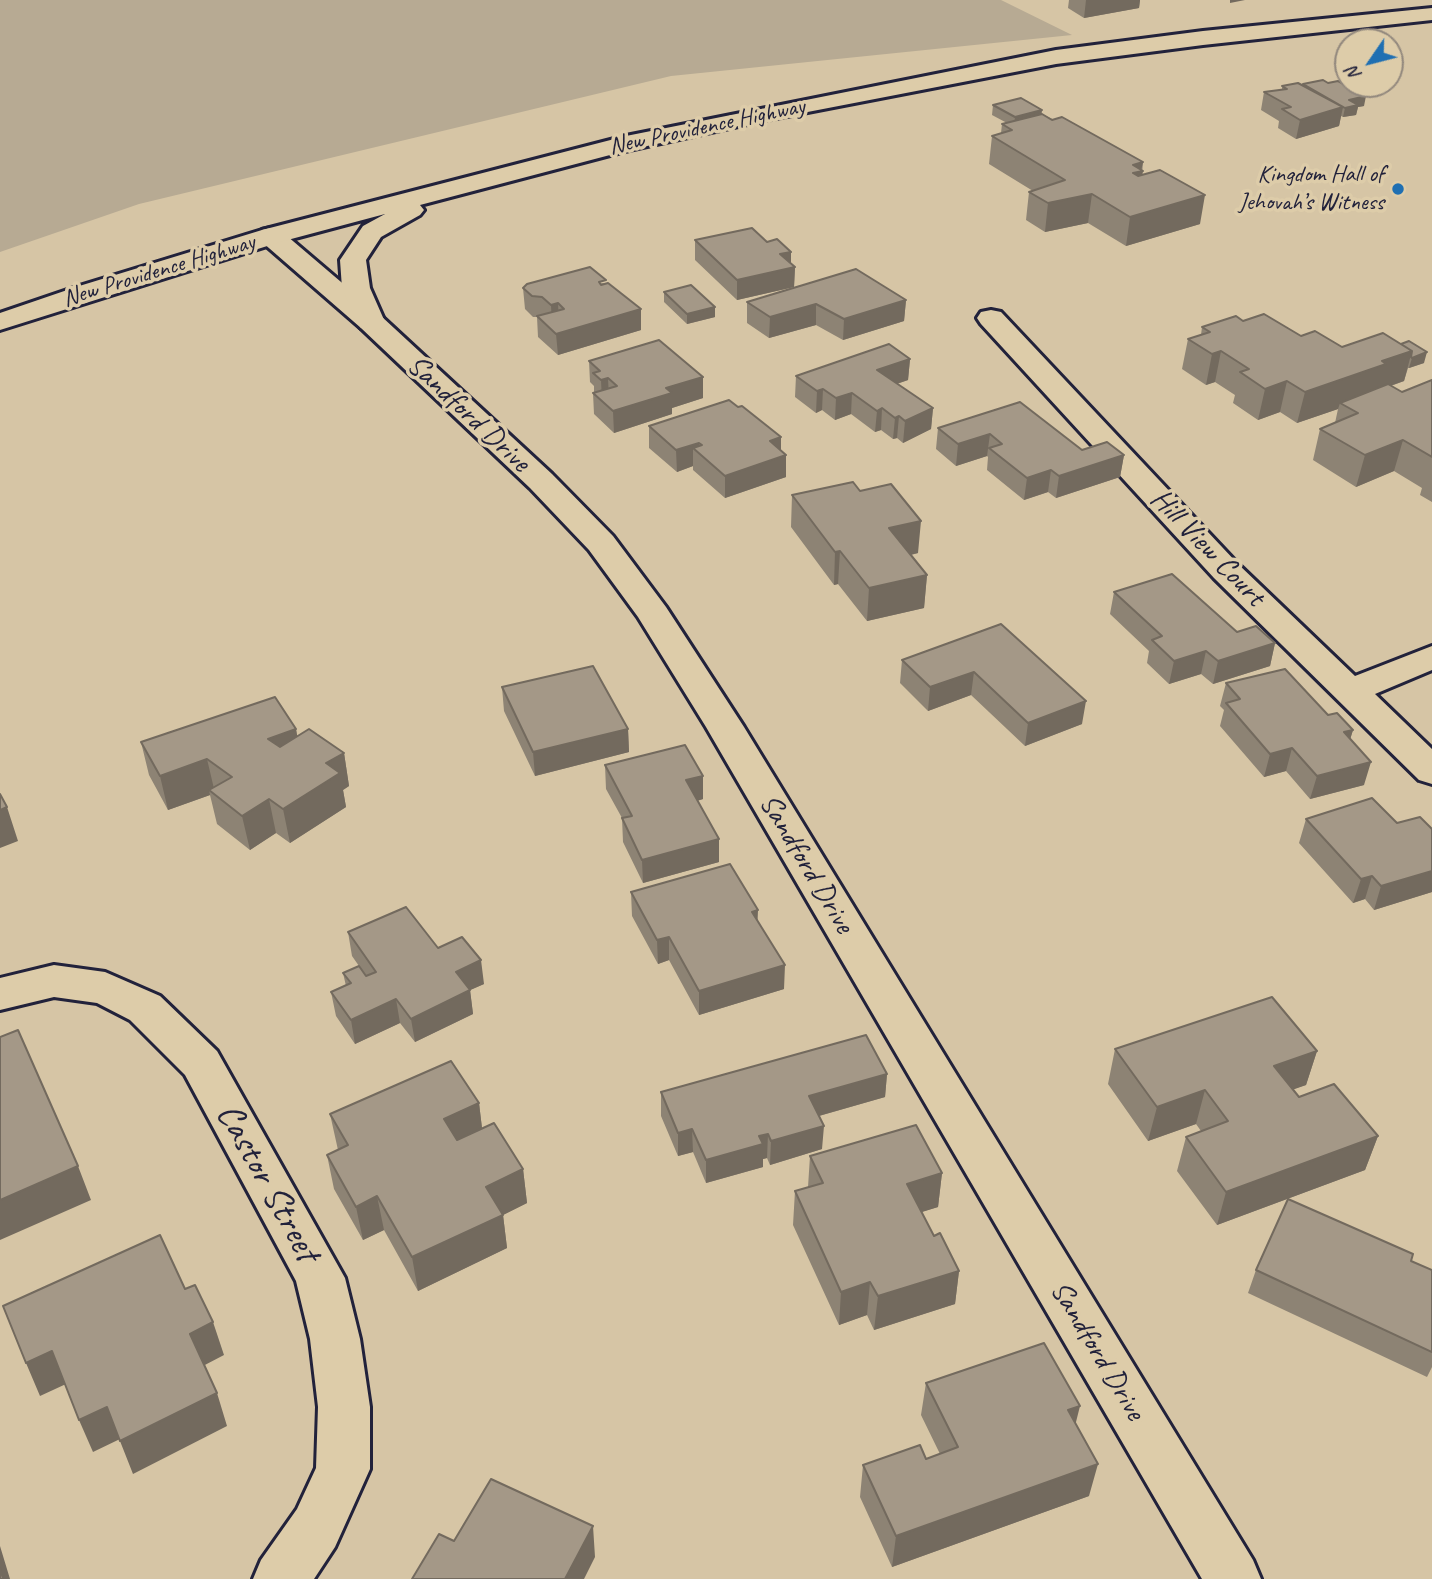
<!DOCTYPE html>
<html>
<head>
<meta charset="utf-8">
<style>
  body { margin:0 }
  #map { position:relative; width:1432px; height:1579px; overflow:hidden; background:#d6c5a5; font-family:Caveat,sans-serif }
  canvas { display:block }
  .north { position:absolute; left:1334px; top:28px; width:70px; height:70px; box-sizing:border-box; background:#ddcca9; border:2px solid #92887d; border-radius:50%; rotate:235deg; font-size:19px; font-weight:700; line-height:28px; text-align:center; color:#22223b }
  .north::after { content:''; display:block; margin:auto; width:24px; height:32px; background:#1f6fb2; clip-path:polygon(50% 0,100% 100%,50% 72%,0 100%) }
</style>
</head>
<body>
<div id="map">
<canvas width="1432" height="1579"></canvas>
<div class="north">N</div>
</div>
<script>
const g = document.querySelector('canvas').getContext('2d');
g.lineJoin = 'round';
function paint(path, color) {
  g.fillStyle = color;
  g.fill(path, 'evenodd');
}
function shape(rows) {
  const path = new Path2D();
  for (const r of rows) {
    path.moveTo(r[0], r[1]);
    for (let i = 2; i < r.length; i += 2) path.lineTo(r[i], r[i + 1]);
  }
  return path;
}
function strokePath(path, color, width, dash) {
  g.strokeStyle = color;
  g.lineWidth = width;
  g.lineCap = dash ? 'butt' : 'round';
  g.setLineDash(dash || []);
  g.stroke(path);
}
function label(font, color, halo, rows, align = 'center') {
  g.font = font + ' Caveat,sans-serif';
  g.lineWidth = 7;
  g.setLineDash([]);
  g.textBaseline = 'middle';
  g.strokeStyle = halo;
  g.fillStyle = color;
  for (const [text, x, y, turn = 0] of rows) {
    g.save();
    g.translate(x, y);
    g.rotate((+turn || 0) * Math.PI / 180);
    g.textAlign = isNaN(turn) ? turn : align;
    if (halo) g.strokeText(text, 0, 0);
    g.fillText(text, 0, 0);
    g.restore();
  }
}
paint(shape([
  [0,0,1001,0,1072,35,671,76,139,204,0,252]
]), '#b7aa93');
const minor = shape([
  [271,228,280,230,381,316,552,474,613,536,666,607,744,727,1253,1560,1261,1579,1202,1579,706,727,638,617,589,550,530,488,361,328,262,242,258,236,262,230,271,228],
  [991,310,1001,312,1238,564,1355,676,1432,646,1432,670,1375,694,1432,749,1432,784,1419,780,1214,578,981,324,977,318,981,312,991,310],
  [54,965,105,972,160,996,217,1051,345,1278,360,1339,370,1407,370,1469,335,1547,314,1579,253,1579,261,1560,297,1509,316,1468,318,1407,310,1339,296,1281,185,1075,130,1020,97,1003,54,997,0,1010,0,978,54,965]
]);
const highway = shape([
  [1432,8,1432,20,1203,45,1056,64,761,121,629,150,420,205,424,210,420,215,381,237,366,260,370,288,385,322,381,328,371,330,361,328,357,322,342,288,340,260,363,226,385,214,280,242,0,330,0,313,76,287,262,230,626,136,1056,50,1203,31,1432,8]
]);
strokePath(minor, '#22223b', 6);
strokePath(highway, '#22223b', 6);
paint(minor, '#ddcca9');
paint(highway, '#ddcca9');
paint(shape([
  [1069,0,1140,0,1139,8,1084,18,1068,8],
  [1303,84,1364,106,1358,107,1356,115,1343,117,1341,116,1339,126,1296,139,1278,128,1279,121,1261,110,1264,92,1282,90,1282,86,1303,86],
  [993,105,1042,114,1143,162,1142,175,1200,224,1126,246,1088,223,1045,232,1026,220,1029,192,1033,191,989,164,992,136,1001,133,1002,124,1007,123,992,115],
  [695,240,767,242,791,252,791,263,795,267,794,287,737,300,695,260],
  [606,283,641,309,641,330,558,355,538,337,537,317,533,317,525,309,523,288],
  [664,292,715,317,687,324,664,302],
  [906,300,904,321,843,340,816,325,769,338,747,323,747,302],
  [1243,321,1342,347,1383,333,1424,363,1409,368,1408,368,1404,381,1391,386,1402,392,1432,380,1432,502,1420,495,1422,488,1394,471,1356,487,1313,460,1320,429,1335,423,1338,409,1297,423,1280,412,1258,420,1233,403,1235,395,1215,382,1206,385,1182,369,1188,339,1201,335,1202,327],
  [910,359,908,380,897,384,933,408,931,429,903,443,897,438,893,439,881,430,875,432,851,414,835,420,822,410,816,413,795,397,796,376],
  [589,361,703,377,703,398,672,408,672,414,614,433,594,414,593,393,594,392,594,386,590,382],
  [1020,402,1082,450,1124,455,1120,477,1056,498,1048,492,1024,500,987,470,988,457,987,456,956,466,936,449,938,428],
  [738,407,781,437,781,450,786,477,725,498,693,470,693,466,677,472,649,448,649,426],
  [860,491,918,553,911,555,927,575,924,608,867,621,838,584,834,585,791,527,792,495],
  [1114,592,1237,632,1275,643,1270,666,1213,684,1201,674,1169,684,1147,663,1149,651,1110,614],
  [1001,624,1082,724,1025,746,971,695,928,711,900,683,902,660],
  [1226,683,1328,715,1353,730,1350,739,1364,785,1310,799,1286,771,1264,777,1220,726,1224,710,1220,706],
  [502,687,628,729,629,752,535,776,504,711],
  [296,729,297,737,344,753,349,786,343,790,346,807,290,843,276,833,250,850,217,824,210,795,168,810,149,775,141,742],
  [605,765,703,799,697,801,719,839,719,862,643,883,623,842,622,818,606,789],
  [1306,819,1397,823,1432,829,1432,892,1374,910,1365,899,1353,903,1299,843],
  [631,892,757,921,784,989,699,1015,669,960,658,964,632,916],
  [348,932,438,948,484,984,470,990,473,1014,415,1042,400,1023,355,1044,336,1016,331,992,346,986,343,973,359,966,352,956],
  [1115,1049,1317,1051,1306,1085,1293,1089,1299,1097,1378,1136,1365,1170,1217,1225,1177,1171,1186,1137,1201,1131,1196,1124,1148,1141,1108,1084],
  [887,1074,885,1097,819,1116,822,1149,770,1165,767,1158,763,1159,763,1167,706,1183,693,1152,678,1156,661,1116,661,1092],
  [479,1103,482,1128,523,1169,527,1203,503,1215,507,1248,418,1291,384,1230,363,1240,334,1189,327,1155,338,1150,330,1114],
  [810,1156,942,1173,938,1207,921,1212,934,1236,959,1271,955,1304,874,1330,867,1315,839,1325,793,1225,795,1191,808,1187],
  [1411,1261,1432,1270,1432,1367,1427,1377,1248,1293,1256,1270],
  [926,1383,1075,1424,1089,1496,892,1567,860,1497,863,1465,926,1459,940,1454,921,1415]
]), '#8d8374');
paint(shape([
  [1086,0,1140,0,1139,8,1084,18],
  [1230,0,1245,0,1230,3],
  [1366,96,1364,106,1358,107,1356,115,1343,117,1345,108,1349,100],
  [1343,107,1339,126,1296,139,1300,120],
  [1042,110,1041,120,1014,127,1015,117],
  [1143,162,1141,171,1143,171,1138,199,1133,165],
  [1092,194,1088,223,1045,232,1048,203],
  [1205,195,1200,224,1126,246,1130,217],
  [791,252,791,268,795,267,794,287,737,300,737,280,780,254],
  [906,300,904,321,843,340,844,319],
  [558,303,559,324,552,326,551,305],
  [816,304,816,325,769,338,770,317],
  [715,307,715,317,687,324,687,314],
  [641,309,641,330,558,355,556,334],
  [1221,351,1215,382,1206,385,1212,354],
  [1412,351,1404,381,1340,403,1338,409,1297,423,1305,392,1382,361],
  [1427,352,1424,363,1409,368,1412,358],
  [910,359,908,380,875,391,877,370],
  [703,377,703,398,672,408,672,414,614,433,613,411,666,388],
  [608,378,609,399,602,401,601,380],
  [1287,381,1280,412,1258,420,1265,389],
  [823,389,822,410,816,413,817,391],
  [852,393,851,414,835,420,836,398],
  [882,408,881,430,875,432,877,411],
  [933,408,931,429,903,443,905,421],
  [899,416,897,438,893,439,895,418],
  [990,434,987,456,956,466,958,444],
  [781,437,781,457,786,455,786,477,725,498,725,476,770,441],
  [1403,440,1394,471,1356,487,1365,455],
  [699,443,699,453,693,448,693,466,677,472,676,450],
  [1124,455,1120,477,1056,498,1059,476],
  [1051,470,1048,492,1024,500,1027,478],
  [921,521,918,553,887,560,889,528],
  [840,551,838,584,834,585,835,552],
  [927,575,924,608,867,621,869,588],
  [1275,643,1270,666,1213,684,1218,661],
  [1206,651,1201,674,1169,684,1174,661],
  [974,672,971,695,928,711,930,687],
  [1086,701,1082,724,1025,746,1028,723],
  [296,729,302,763,268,739],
  [628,729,629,752,535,776,533,752],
  [1353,730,1346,753,1344,732],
  [1292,748,1286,771,1264,777,1270,754],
  [344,753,349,786,343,790,346,807,290,843,283,809,326,763],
  [207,759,215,793,209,790,210,795,168,810,160,776],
  [1371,762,1364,785,1310,799,1317,776],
  [703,776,703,799,686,804,686,780],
  [269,799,276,833,250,850,242,816],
  [7,807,18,841,0,848,0,810],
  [719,839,719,862,643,883,642,860],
  [1432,871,1432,892,1374,910,1381,886],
  [1372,876,1365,899,1353,903,1361,879],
  [758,910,757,934,752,912],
  [669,937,669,960,658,964,657,940],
  [481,960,484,984,459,995,456,972],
  [785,965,784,989,699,1015,699,991],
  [470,990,473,1014,415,1042,411,1019],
  [396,999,400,1023,355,1044,351,1020],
  [1317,1051,1306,1085,1264,1100,1274,1066],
  [887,1074,885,1097,808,1119,809,1096],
  [1205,1090,1196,1124,1148,1141,1157,1107],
  [479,1103,483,1137,449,1153,444,1119],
  [824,1126,822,1149,770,1165,771,1141],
  [692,1129,693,1152,678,1156,678,1133],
  [768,1134,767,1158,763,1159,763,1167,706,1183,706,1160,759,1136],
  [1378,1136,1365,1170,1217,1225,1226,1192],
  [78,1166,91,1200,0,1240,0,1200],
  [523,1169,527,1203,503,1215,507,1248,418,1291,412,1257,486,1187],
  [942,1173,938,1207,903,1218,907,1184],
  [377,1196,384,1230,363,1240,356,1207],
  [959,1271,955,1304,874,1330,878,1296],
  [870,1282,867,1315,839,1325,841,1292],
  [213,1322,224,1355,201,1367,190,1334],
  [52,1351,66,1384,40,1396,26,1363],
  [217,1393,227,1426,133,1474,120,1441],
  [1080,1406,1072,1438,1068,1410],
  [107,1407,120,1439,93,1452,79,1420],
  [1098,1464,1089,1496,892,1567,896,1536],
  [593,1526,595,1557,584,1579,565,1579],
  [0,1546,10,1579,3,1579,0,1568]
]), '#736a5e');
const building = shape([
  [1323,80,1328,83,1338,81,1366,96,1349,100,1358,105,1345,108,1303,84,1323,80],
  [1298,83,1343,107,1300,120,1282,109,1291,107,1264,92,1287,89,1282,86,1298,83],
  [1021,98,1042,110,1015,117,993,105,1021,98],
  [1042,114,1052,120,1062,117,1143,162,1133,165,1143,171,1133,173,1138,176,1160,170,1205,195,1130,217,1092,194,1048,203,1029,192,1065,180,992,136,1012,130,1002,124,1042,114],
  [752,228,767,242,777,239,791,252,780,254,795,267,737,280,695,240,752,228],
  [590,267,606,280,599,282,601,285,608,283,641,309,556,334,537,316,564,309,558,303,551,305,542,297,532,296,523,288,527,284,590,267],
  [856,269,906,300,844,319,816,304,770,317,747,302,856,269],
  [691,285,715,307,687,314,664,292,691,285],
  [1264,314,1301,336,1315,331,1342,347,1383,333,1412,351,1382,361,1386,364,1305,392,1287,381,1265,389,1240,372,1249,369,1221,351,1212,354,1188,339,1210,332,1202,327,1236,316,1243,321,1264,314],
  [659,340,703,377,666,388,672,393,613,411,593,393,617,386,608,378,601,380,593,373,600,371,589,361,659,340],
  [1409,341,1427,352,1412,358,1411,357,1412,351,1401,344,1409,341],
  [889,344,910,359,877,370,933,408,905,421,899,416,895,418,882,408,877,411,852,393,836,398,823,389,817,391,796,376,889,344],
  [1432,380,1432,457,1403,440,1365,455,1320,429,1358,413,1340,403,1388,384,1402,392,1432,380],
  [729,400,738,407,742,406,781,437,770,441,786,455,725,476,693,448,702,445,699,443,676,450,649,426,729,400],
  [1020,402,1082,450,1107,442,1124,455,1059,476,1051,470,1027,478,989,448,1002,444,990,434,958,444,938,428,1020,402],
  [853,482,860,491,891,484,921,521,889,528,927,575,869,588,840,551,835,552,792,495,853,482],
  [1172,574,1237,632,1256,626,1275,643,1218,661,1206,651,1174,661,1152,640,1162,636,1114,592,1172,574],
  [1001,624,1086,701,1028,723,974,672,930,687,902,660,1001,624],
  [593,666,628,729,533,752,502,687,593,666],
  [1285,669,1328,715,1337,713,1353,730,1344,732,1371,762,1317,776,1292,748,1270,754,1226,703,1240,699,1226,683,1285,669],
  [275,697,296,729,268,739,280,747,309,729,344,753,326,763,340,773,283,809,269,799,242,816,209,790,232,777,207,759,160,776,141,742,275,697],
  [685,745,703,776,686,780,719,839,642,860,622,818,632,816,605,765,685,745],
  [0,794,7,807,0,810,0,794],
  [1372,798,1397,823,1420,817,1432,829,1432,871,1381,886,1372,876,1361,879,1306,819,1372,798],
  [730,864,758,910,752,912,785,965,699,991,669,937,657,940,631,892,730,864],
  [406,907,438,948,462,937,481,960,456,972,470,990,411,1019,396,999,351,1020,331,992,351,983,343,973,359,966,366,976,376,972,348,932,406,907],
  [1272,997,1317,1051,1274,1066,1299,1097,1334,1084,1378,1136,1226,1192,1186,1137,1228,1121,1205,1090,1157,1107,1115,1049,1272,997],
  [18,1030,78,1166,0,1200,0,1037,18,1030],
  [866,1035,887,1074,809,1096,824,1126,771,1141,768,1134,759,1136,763,1144,706,1160,692,1129,678,1133,661,1092,866,1035],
  [451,1061,479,1103,444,1119,457,1140,494,1123,523,1169,486,1187,503,1215,412,1257,377,1196,356,1207,327,1155,348,1145,330,1114,451,1061],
  [916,1125,942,1173,907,1184,934,1236,940,1233,959,1271,878,1296,870,1282,841,1292,795,1191,823,1183,810,1156,916,1125],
  [1288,1199,1413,1254,1411,1261,1432,1270,1432,1352,1256,1270,1288,1199],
  [160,1235,185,1289,195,1285,213,1322,190,1334,217,1393,120,1441,107,1407,79,1420,52,1351,26,1363,3,1306,160,1235],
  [1044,1343,1080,1406,1068,1410,1098,1464,896,1536,863,1465,920,1445,926,1459,958,1447,926,1383,1044,1343],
  [491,1479,593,1526,565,1579,412,1579,439,1534,454,1541,491,1479],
  [0,1568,3,1579,0,1579,0,1568]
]);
paint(building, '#a49887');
strokePath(building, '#736a5e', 2);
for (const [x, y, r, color] of [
  [1398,189,7,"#1f6fb2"]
]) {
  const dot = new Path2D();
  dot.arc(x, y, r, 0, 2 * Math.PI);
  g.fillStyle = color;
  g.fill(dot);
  strokePath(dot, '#ddcca9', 2.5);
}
label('24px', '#22223b', '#ddcca9', [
  ["New Providence Highway",707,127,-12],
  ["New Providence Highway",159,271,-17]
]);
label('24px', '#22223b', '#ddcca9', [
  ["Kingdom Hall of",1384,175],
  ["Jehovah’s Witness",1384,203]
], 'right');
label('30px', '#22223b', '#ddcca9', [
  ["Sandford Drive",468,414,43],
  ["Hill View Court",1207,548,46],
  ["Sandford Drive",806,864,59],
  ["Sandford Drive",1097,1351,59]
]);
label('37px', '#22223b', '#ddcca9', [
  ["Castor Street",267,1183,61]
]);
</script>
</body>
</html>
